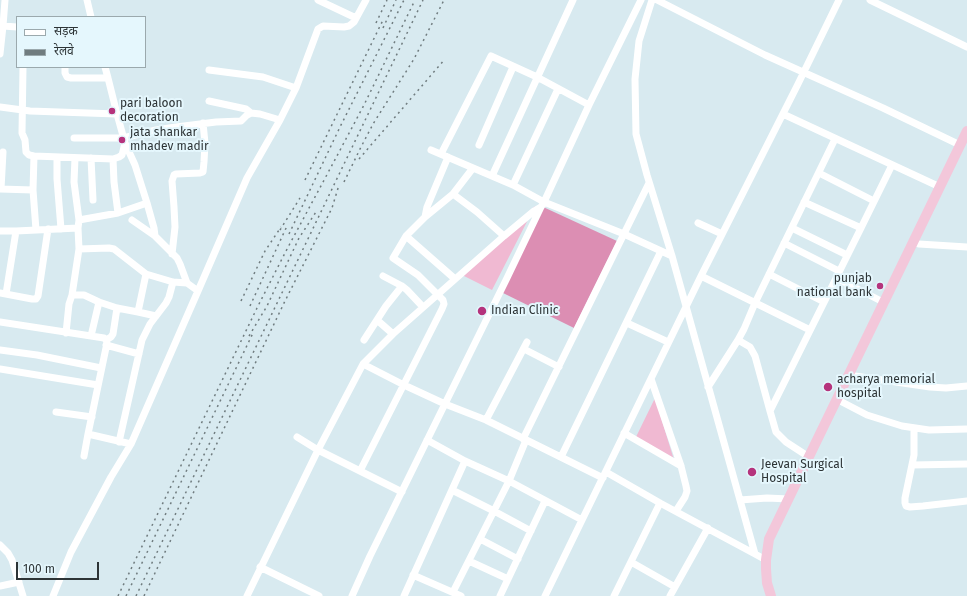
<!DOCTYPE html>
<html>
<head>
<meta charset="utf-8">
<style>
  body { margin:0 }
  #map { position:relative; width:967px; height:596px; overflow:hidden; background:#d8eaf0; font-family:"Fira Sans","Noto Sans Devanagari",sans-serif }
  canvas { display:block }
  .legend { position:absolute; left:16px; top:16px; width:130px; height:52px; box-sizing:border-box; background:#e5f7fd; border:1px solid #9ba9ad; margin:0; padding:5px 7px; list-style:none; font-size:12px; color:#2d3436 }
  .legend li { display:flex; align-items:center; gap:8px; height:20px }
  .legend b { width:20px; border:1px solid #9ba9ad }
  .scale { position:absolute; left:16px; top:562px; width:83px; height:18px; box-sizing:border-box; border:2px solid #2d3436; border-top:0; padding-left:5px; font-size:12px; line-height:14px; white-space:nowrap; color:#2d3436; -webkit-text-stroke:3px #e5f7fd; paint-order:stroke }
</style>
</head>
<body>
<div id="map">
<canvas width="967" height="596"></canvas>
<ul class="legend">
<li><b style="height:5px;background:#fff"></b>सड़क</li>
<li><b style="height:5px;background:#707c7f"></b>रेलवे</li>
</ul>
<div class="scale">100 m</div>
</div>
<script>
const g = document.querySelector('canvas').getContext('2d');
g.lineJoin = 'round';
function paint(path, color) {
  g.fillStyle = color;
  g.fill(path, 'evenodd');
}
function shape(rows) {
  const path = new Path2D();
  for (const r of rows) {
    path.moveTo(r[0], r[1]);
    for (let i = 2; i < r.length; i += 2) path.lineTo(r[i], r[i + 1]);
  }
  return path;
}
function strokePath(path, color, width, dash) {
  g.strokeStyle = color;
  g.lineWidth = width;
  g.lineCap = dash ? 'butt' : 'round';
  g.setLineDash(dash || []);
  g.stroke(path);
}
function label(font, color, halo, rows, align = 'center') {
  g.font = font + ' "Fira Sans",sans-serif';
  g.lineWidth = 4;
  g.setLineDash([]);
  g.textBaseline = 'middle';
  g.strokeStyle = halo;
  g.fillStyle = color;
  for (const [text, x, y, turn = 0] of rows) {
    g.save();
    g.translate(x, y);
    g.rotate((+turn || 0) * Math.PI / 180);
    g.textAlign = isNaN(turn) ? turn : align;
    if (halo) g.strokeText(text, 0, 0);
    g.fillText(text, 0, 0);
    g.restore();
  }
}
paint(shape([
  [535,206,492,290,460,274],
  [655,398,674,460,636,437]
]), '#f0b9d2');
paint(shape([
  [541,206,617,241,574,328,501,292]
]), '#dc8eb3');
strokePath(shape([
  [87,0,91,17],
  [318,0,356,18],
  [652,0,639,41,635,79,636,134,647,175,672,256,755,554,766,560],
  [657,0,765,55,883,108,960,145],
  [870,0,967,47],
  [3,26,5,0],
  [0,54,3,26,17,27],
  [23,67,22,133,25,140,26,152,29,155,34,156,113,159,119,157,122,155,125,143,117,114],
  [65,67,65,73,67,77,71,78,108,78,105,67],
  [209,70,263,77,296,88],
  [209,101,246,109,251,113],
  [0,107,30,111,117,114,108,78],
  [783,114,940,187],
  [74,138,123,138,156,130,176,127,216,122,241,121,247,115,251,113,260,114,280,120],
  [125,143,135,165,147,203,154,228,155,236,177,258,180,264,187,283,198,291,247,178,280,120,296,88,318,29,323,26,344,27,349,26,354,22,366,0],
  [479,145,513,67],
  [431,150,513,185,544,202,624,234,672,256],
  [441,154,491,56,537,77,589,105],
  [57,157,57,179,61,229],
  [75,158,74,182,79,220,118,213,147,203],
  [91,158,93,200],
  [113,159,114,182,118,213],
  [819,173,874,201],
  [492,176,573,0],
  [513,185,558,89],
  [0,189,33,190,36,230],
  [1,189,3,152],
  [33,190,34,156],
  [453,194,477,212,504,236],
  [804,202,861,228],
  [425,217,453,194,473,168],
  [79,220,78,228,79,249,109,248,114,249,146,274,173,282,187,283],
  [132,220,155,236],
  [698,223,722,234],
  [792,228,847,255],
  [0,231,16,231,78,228],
  [406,236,455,279],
  [784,243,839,271],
  [919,244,967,247],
  [79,249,72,295,84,295,99,302,91,336],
  [172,254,175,227,174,207,172,181,174,175,176,174,200,173,203,172,204,162,205,143,203,123],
  [769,274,824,302],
  [383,276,402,286,407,290,423,307],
  [701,276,810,330],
  [836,278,885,303],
  [0,293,32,299,36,299,38,296,48,229],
  [6,294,16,231],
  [99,302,117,308,138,312,156,316],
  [138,312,146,274],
  [377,320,393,334],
  [0,322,104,338,106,340,107,343,88,434,131,444],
  [627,323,668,342],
  [66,333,69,304,72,295],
  [106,340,111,337,113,334,117,308],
  [364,340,386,306,402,286],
  [738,340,750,347,755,356,770,411,776,432,786,442,809,457],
  [106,345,139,354],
  [524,349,559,367],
  [0,350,37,355,101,368],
  [363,364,404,385,445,404,486,420,603,478],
  [0,369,98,385],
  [855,376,930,387,946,388,967,386],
  [651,379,681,466,686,486,687,491,685,497,676,511],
  [708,387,738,340,744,329,755,303,835,139],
  [842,402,867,415,902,426,929,430,967,429],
  [770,411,861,228,892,165],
  [56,412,92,417],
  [486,420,527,342],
  [914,428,914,455,905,498,905,503,906,506,910,507,923,506,967,501],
  [624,433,681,466],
  [297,437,318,450,402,492],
  [523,439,649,183],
  [427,440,465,461,509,481,582,520],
  [119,442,142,340,150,324,166,303,169,297,173,282],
  [84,456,88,434],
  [561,457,661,251],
  [912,465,967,464],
  [360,471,442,309,444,304,443,300,418,275,393,258,406,236,425,217,427,207,448,157],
  [606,472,660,503,755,554],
  [452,490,494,511,531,531],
  [740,500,767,498,789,499],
  [480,539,518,559],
  [0,545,8,553,12,560,23,596],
  [469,561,508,579],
  [631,562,675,587],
  [260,567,319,596],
  [413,575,461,596],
  [0,586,19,582],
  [453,592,509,481,526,440],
  [53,596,71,552,111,477,131,444,198,291],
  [247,596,318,450,363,364,393,334,504,236,534,211,541,207],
  [352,596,370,556,507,278,541,207,544,202,589,105,641,0],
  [404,596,465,461],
  [500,596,545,501],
  [545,596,701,276,798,84,839,0],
  [614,596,660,503],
  [670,596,708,528]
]), '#fff', 7);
strokePath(shape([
  [771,596,767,583,766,569,766,560,769,539,967,131]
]), '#f3c7da', 10);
strokePath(shape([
  [376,23,387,0],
  [383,28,396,0],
  [359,159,445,59],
  [305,180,383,20],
  [344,182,360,149,373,124,414,59,444,0],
  [280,230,300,198],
  [289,234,340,127,404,0],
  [241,301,265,251,281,227],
  [250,306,287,226],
  [249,336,267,306,299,238,316,212],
  [118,596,257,308,286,251,330,169,364,105,415,0],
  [126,596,253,333],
  [136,596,423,0],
  [144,596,285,301,332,208,339,185]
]), '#707c7f', 1.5, [2, 4]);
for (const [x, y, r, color] of [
  [112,111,4,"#b5337c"],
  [122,140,4,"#b5337c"],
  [880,286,4,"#b5337c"],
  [482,311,5,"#b5337c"],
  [828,387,5,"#b5337c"],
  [752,472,5,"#b5337c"]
]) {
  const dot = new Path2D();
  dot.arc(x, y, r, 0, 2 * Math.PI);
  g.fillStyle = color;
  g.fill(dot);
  strokePath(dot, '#e5f7fd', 1.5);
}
label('12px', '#2d3436', '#e5f7fd', [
  ["pari baloon",120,104],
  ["decoration",120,118],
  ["jata shankar",130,133],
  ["mhadev madir",130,147],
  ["punjab",872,279,"right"],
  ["national bank",872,293,"right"],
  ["Indian Clinic",491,311],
  ["acharya memorial",837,380],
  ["hospital",837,394],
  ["Jeevan Surgical",761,465],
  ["Hospital",761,479]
], 'left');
</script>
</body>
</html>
